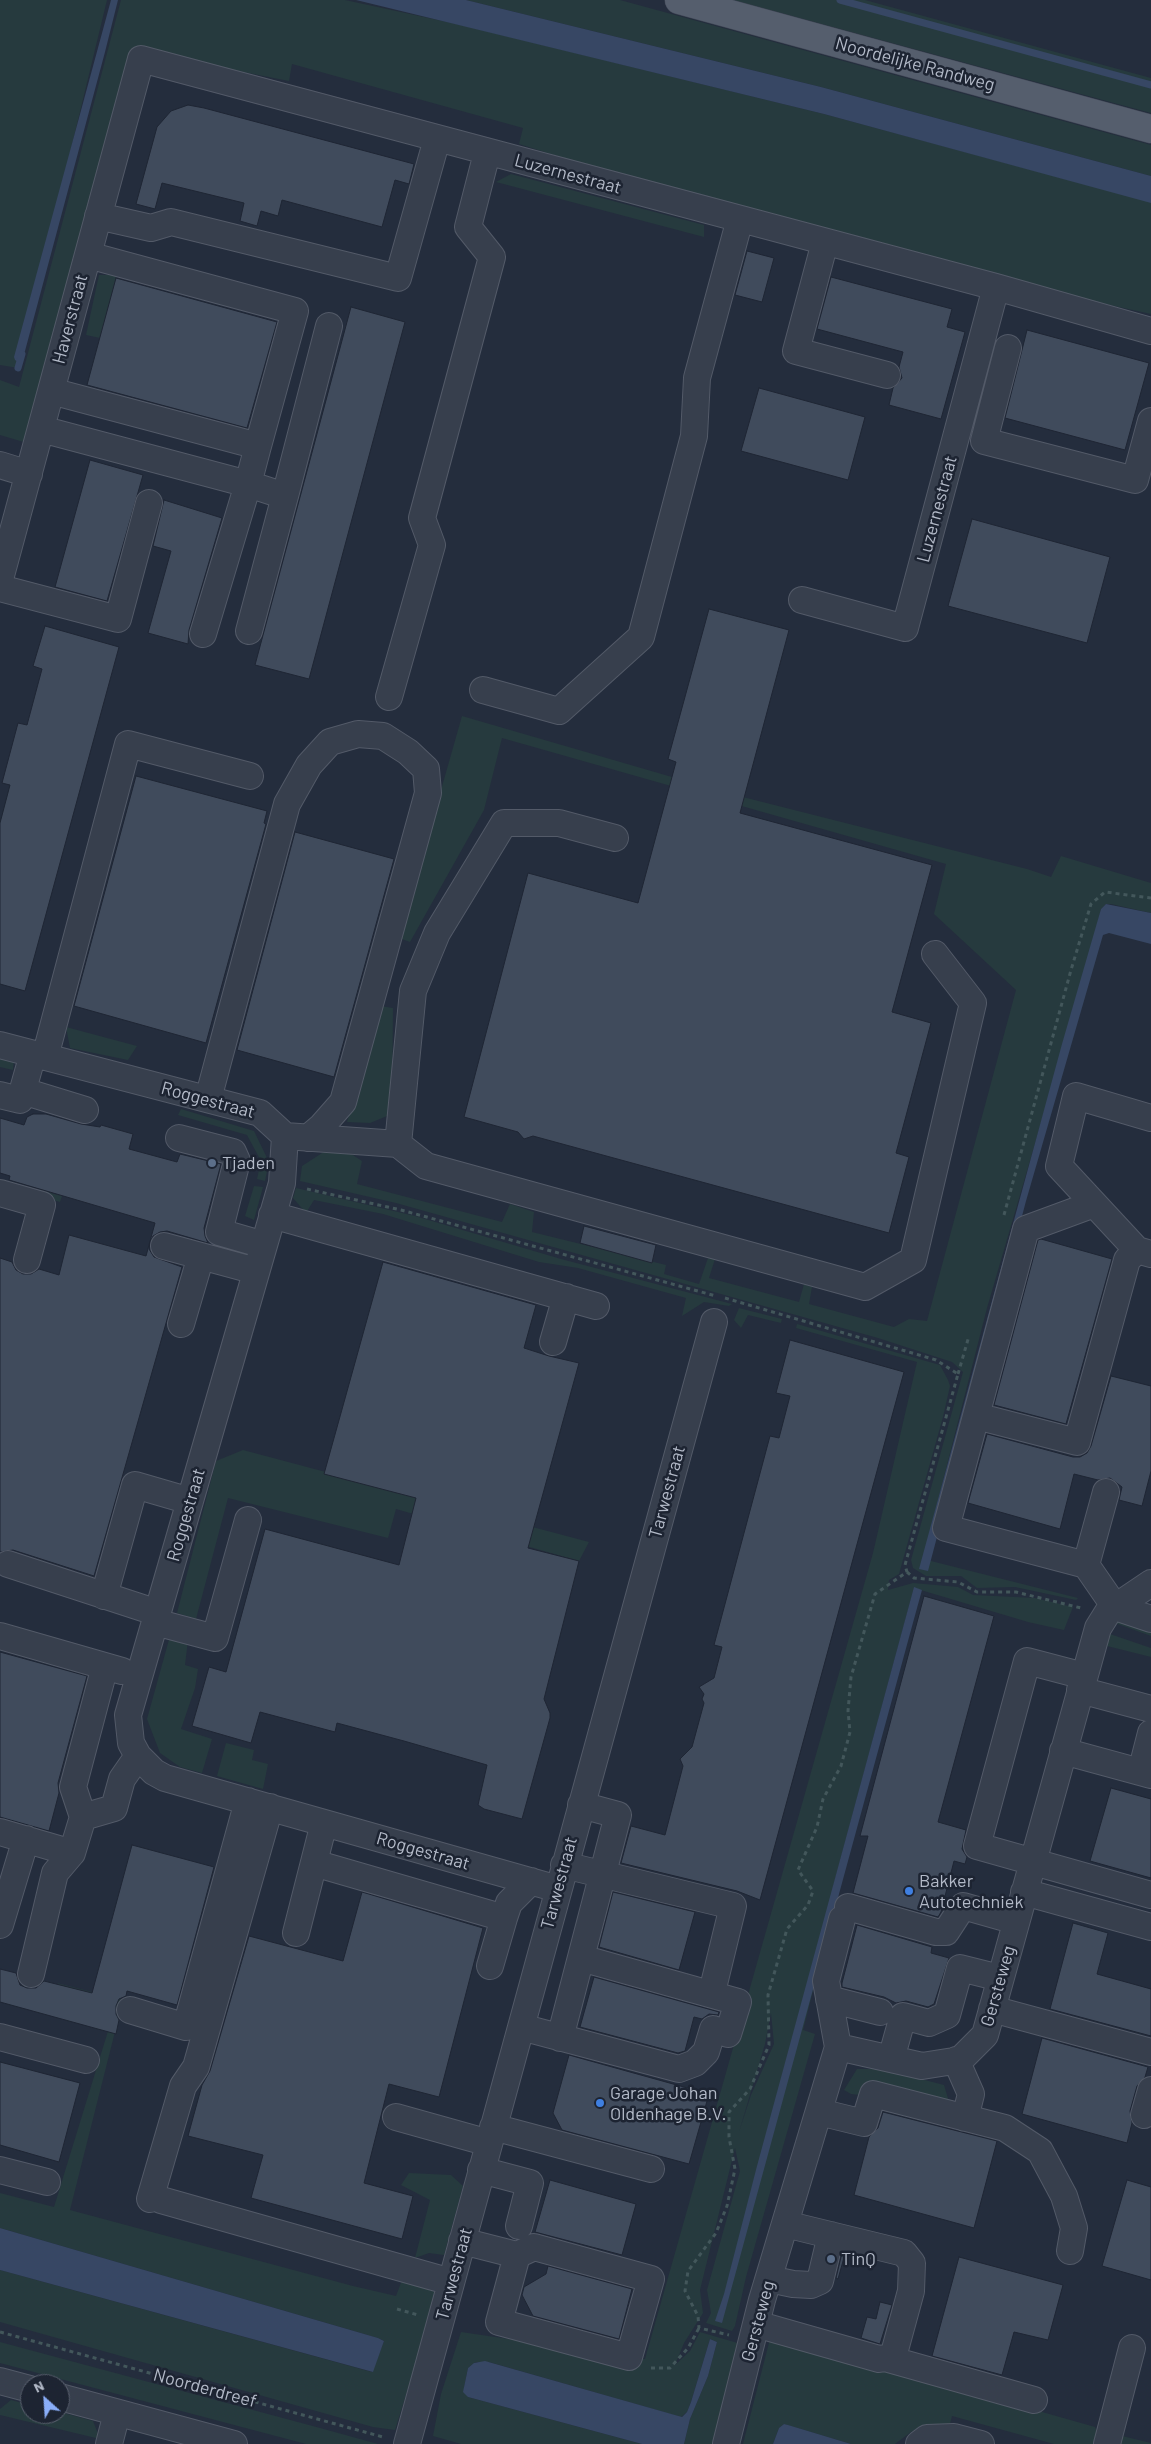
<!DOCTYPE html>
<html>
<head>
<meta charset="utf-8">
<style>
  body { margin:0 }
  #map { position:relative; width:1151px; height:2444px; overflow:hidden; background:#242d3d; font-family:Barlow,sans-serif }
  canvas { display:block }
  .north { position:absolute; left:20px; top:2374px; width:50px; height:50px; box-sizing:border-box; background:#1d2432; border:1px solid #59606e; border-radius:50%; rotate:334deg; font-size:14px; font-weight:700; line-height:20px; text-align:center; color:#b3bac8 }
  .north::after { content:''; display:block; margin:auto; width:18px; height:22px; background:#89adf8; clip-path:polygon(50% 0,100% 100%,50% 72%,0 100%) }
</style>
</head>
<body>
<div id="map">
<canvas width="1151" height="2444"></canvas>
<div class="north">N</div>
</div>
<script>
const g = document.querySelector('canvas').getContext('2d');
g.lineJoin = 'round';
function paint(path, color) {
  g.fillStyle = color;
  g.fill(path, 'evenodd');
}
function shape(rows) {
  const path = new Path2D();
  for (const r of rows) {
    path.moveTo(r[0], r[1]);
    for (let i = 2; i < r.length; i += 2) path.lineTo(r[i], r[i + 1]);
  }
  return path;
}
function strokePath(path, color, width, dash) {
  g.strokeStyle = color;
  g.lineWidth = width;
  g.lineCap = dash ? 'butt' : 'round';
  g.setLineDash(dash || []);
  g.stroke(path);
}
function label(font, color, halo, rows, align = 'center') {
  g.font = font + ' Barlow,sans-serif';
  g.lineWidth = 5;
  g.setLineDash([]);
  g.textBaseline = 'middle';
  g.strokeStyle = halo;
  g.fillStyle = color;
  for (const [text, x, y, turn = 0] of rows) {
    g.save();
    g.translate(x, y);
    g.rotate((+turn || 0) * Math.PI / 180);
    g.textAlign = isNaN(turn) ? turn : align;
    if (halo) g.strokeText(text, 0, 0);
    g.fillText(text, 0, 0);
    g.restore();
  }
}
paint(shape([
  [0,0,107,0,18,368,0,365],
  [121,0,345,0,461,25,824,114,1151,202,1151,314,1082,299,872,240,624,177,519,144,523,128,292,64,289,81,131,50,45,387,27,443,0,435,0,380,19,387],
  [466,0,620,0,1151,145,1151,176,821,87],
  [733,0,865,0,1151,78,1151,113],
  [511,174,704,225,704,237,496,182],
  [99,275,117,275,100,338,86,335],
  [462,716,727,793,1027,869,1051,877,1061,856,1151,883,1151,913,1111,904,1106,904,1101,909,1090,955,987,1308,923,1559,1078,1598,1076,1600,1015,1587,977,1588,961,1576,926,1576,913,1568,911,1560,963,1372,952,1362,878,1338,396,1203,300,1181,302,1166,336,1144,362,1161,357,1184,502,1222,510,1204,534,1212,532,1232,666,1265,664,1274,699,1284,708,1258,715,1259,709,1278,799,1302,804,1284,812,1287,809,1304,894,1327,909,1319,927,1321,1016,990,934,914,946,864,502,738,484,810,410,942,399,938],
  [380,1006,393,1008,392,1114,370,1123,347,1122],
  [66,1027,137,1046,128,1060,70,1048],
  [0,1057,14,1060,13,1070,0,1067],
  [181,1109,254,1131,269,1162,265,1181,257,1179,261,1161,247,1135,178,1115],
  [0,1179,62,1196,60,1202,0,1185],
  [254,1186,263,1187,254,1220,245,1216],
  [296,1188,415,1216,561,1259,732,1304,729,1306,704,1302,682,1316,686,1298,578,1268,539,1262,383,1214,314,1200,306,1213,293,1198],
  [739,1308,782,1319,781,1323,748,1315,741,1328,734,1320],
  [797,1324,940,1365,948,1380,950,1386,943,1417,899,1574,889,1580,888,1590,913,1583,958,1587,973,1595,1035,1598,1073,1607,1064,1630,1028,1622,914,1588,833,1887,839,1889,803,2030,815,2034,746,2277,735,2326,732,2331,706,2323,711,2313,707,2290,740,2171,735,2148,700,2290,703,2313,684,2343,675,2365,690,2351,700,2332,741,2344,715,2444,684,2444,690,2419,708,2376,717,2342,710,2339,691,2402,687,2412,681,2417,489,2362,476,2362,468,2368,464,2388,468,2397,642,2444,461,2444,433,2436,441,2394,461,2332,645,2359,873,1553,917,1362,796,1328],
  [771,2013,774,2044,751,2095,739,2132,765,2044],
  [243,1450,589,1542,579,1561,396,1509,388,1538,228,1498,196,1619,177,1613,216,1461],
  [1124,1617,1151,1625,1151,1636,1115,1623],
  [1110,1634,1151,1648,1151,1657,1107,1646],
  [170,1636,188,1640,185,1665,198,1669,195,1688,181,1729,212,1739,202,1773,180,1767,160,1753,147,1719],
  [226,1743,254,1750,252,1760,268,1764,263,1789,217,1776],
  [57,1983,123,2000,70,2210,353,2286,396,2296,402,2280,438,2293,395,2430,373,2427,0,2322,0,2270,372,2372,384,2341,378,2338,0,2228,0,2193,54,2207,116,2005,62,1988],
  [857,2069,882,2069,944,2085,950,2105,851,2094,844,2090],
  [409,2173,451,2175,463,2186,444,2255,429,2253,415,2258,430,2200,401,2185],
  [771,2335,1095,2427,1101,2442,1099,2444,1054,2444,952,2416,950,2424,928,2425,911,2432,895,2444,851,2444,784,2424,779,2428,773,2444,743,2444],
  [0,2342,320,2428,378,2444,306,2444,0,2363],
  [11,2400,30,2405,30,2414,60,2412,93,2421,100,2439,0,2415,0,2409],
  [1122,2436,1151,2443,1151,2444,1120,2444]
]), '#263a3e');
paint(shape([
  [111,0,118,0,105,52,25,351,18,362,15,360,14,357],
  [356,0,466,0,821,87,1151,176,1151,203,824,114],
  [1106,904,1151,913,1151,944,1109,933,1103,935,1026,1201,928,1571,919,1569,1062,1044,1101,909],
  [914,1587,922,1590,914,1619,722,2323,715,2321,724,2294,757,2166],
  [0,2228,378,2338,384,2341,373,2372,0,2270],
  [710,2339,717,2342,708,2376,690,2419,684,2444,642,2444,468,2397,463,2392,468,2368,474,2363,485,2361,682,2417,687,2412,691,2402],
  [784,2424,788,2425,851,2444,773,2444,779,2428]
]), '#374764');
strokePath(shape([
  [840,0,1151,85],
  [18,368,22,354]
]), '#374764', 7);
const building = shape([
  [188,105,204,108,414,164,409,184,395,180,382,227,282,200,278,216,261,211,257,226,240,221,244,203,162,183,155,209,136,204,157,127,171,111,188,105],
  [747,251,774,258,762,302,735,295,747,251],
  [831,277,952,309,947,327,965,332,941,419,889,405,893,388,902,378,899,367,903,352,817,329,831,277],
  [116,278,277,322,247,428,87,385,116,278],
  [351,307,405,322,309,679,255,665,351,307],
  [1027,330,1149,363,1125,450,1005,418,1027,330],
  [759,388,865,417,848,480,741,451,759,388],
  [90,460,143,475,107,601,55,587,90,460],
  [164,500,222,518,189,630,188,644,148,633,171,551,153,546,164,500],
  [972,519,1110,557,1087,643,948,606,972,519],
  [709,609,789,630,740,813,932,865,892,1012,931,1023,896,1153,909,1157,889,1233,533,1136,524,1139,518,1132,464,1117,528,873,638,903,676,762,668,759,709,609],
  [45,626,119,647,25,991,0,984,0,823,10,785,2,783,18,723,27,725,42,669,33,666,45,626],
  [136,776,267,811,264,823,266,824,206,1043,74,1006,136,776],
  [295,832,394,859,334,1077,237,1050,295,832],
  [33,1114,46,1114,81,1124,100,1127,101,1125,133,1134,129,1149,177,1162,180,1154,221,1164,204,1228,205,1236,208,1243,167,1231,160,1232,153,1236,150,1242,149,1249,154,1257,182,1267,94,1576,13,1550,0,1552,0,1258,12,1262,16,1270,23,1274,31,1274,39,1269,59,1275,69,1235,146,1256,155,1223,9,1180,10,1176,0,1173,0,1118,24,1125,27,1117,33,1114],
  [584,1226,656,1245,652,1263,580,1243,584,1226],
  [1041,1239,1112,1259,1066,1424,994,1405,1038,1240,1041,1239],
  [383,1262,536,1305,524,1348,549,1356,579,1363,528,1548,579,1561,544,1699,550,1713,550,1718,522,1819,484,1809,478,1805,487,1765,404,1741,337,1723,335,1732,260,1712,251,1743,192,1726,209,1667,226,1672,265,1529,399,1565,416,1498,324,1474,383,1262],
  [790,1340,904,1372,760,1900,737,1891,621,1863,631,1826,665,1835,683,1766,680,1759,692,1747,704,1703,702,1699,704,1694,699,1687,714,1678,722,1647,714,1645,770,1436,779,1438,790,1396,776,1393,790,1340],
  [1111,1376,1151,1386,1151,1471,1142,1506,1119,1500,1122,1487,1110,1478,1098,1480,1074,1474,1060,1529,968,1503,987,1434,1073,1457,1080,1457,1087,1453,1091,1446,1111,1376],
  [924,1596,994,1616,938,1822,966,1830,962,1849,967,1857,965,1864,954,1861,941,1912,938,1917,853,1893,868,1836,860,1836,924,1596],
  [0,1652,87,1676,58,1783,59,1793,49,1831,0,1817,0,1652],
  [1111,1788,1151,1799,1151,1878,1090,1861,1111,1788],
  [132,1845,214,1867,177,2005,127,1991,126,1996,119,1999,116,2006,116,2014,119,2020,116,2034,0,2002,0,1969,16,1973,20,1985,27,1988,36,1988,44,1981,92,1993,132,1845],
  [362,1892,483,1928,439,2097,389,2084,364,2183,413,2196,402,2239,251,2198,263,2155,188,2136,202,2085,210,2071,249,1936,343,1961,362,1892],
  [613,1892,695,1912,679,1970,599,1947,613,1892],
  [1073,1923,1108,1933,1097,1974,1151,1989,1151,2036,1050,2009,1073,1923],
  [857,1925,932,1947,931,1953,949,1958,934,2004,928,2007,906,2001,896,2003,884,1997,842,1987,842,1983,857,1925],
  [594,1977,719,2012,718,2015,709,2014,702,2019,694,2017,685,2051,678,2053,580,2027,594,1977],
  [1042,2038,1148,2067,1145,2077,1137,2086,1130,2111,1132,2123,1127,2143,1022,2114,1042,2038],
  [569,2055,709,2094,689,2164,562,2130,553,2113,569,2055],
  [0,2062,80,2083,59,2162,0,2145,0,2062],
  [883,2112,997,2141,974,2228,854,2195,869,2137,878,2128,883,2112],
  [550,2180,636,2204,622,2255,535,2232,550,2180],
  [1127,2180,1151,2187,1151,2280,1102,2266,1127,2180],
  [842,2253,845,2254,838,2279,836,2278,842,2253],
  [959,2257,1063,2285,1048,2340,1014,2332,1002,2375,932,2356,959,2257],
  [548,2266,632,2289,619,2339,533,2316,522,2295,524,2287,546,2274,548,2266],
  [880,2302,892,2305,880,2344,861,2338,867,2317,876,2319,880,2302]
]);
paint(building, '#404b5c');
strokePath(building, '#1f2634', 1);
const minor = shape([
  [98,216,151,228,171,222,398,278,437,139],
  [825,242,796,351,887,375],
  [1008,348,984,441,1135,480,1151,421],
  [51,391,258,446,295,311,88,255],
  [41,429,248,484,258,446],
  [0,465,29,474],
  [285,496,329,326],
  [0,579,141,59,996,287,1151,331],
  [0,588,118,619,149,503],
  [802,600,905,628,996,287],
  [203,634,248,484,285,496,249,631],
  [483,690,559,711,641,637,694,436,697,378,740,219],
  [389,697,432,545,422,518,492,257,468,227,487,153],
  [0,1045,260,1113,285,1136,282,1183,128,1715,131,1743,138,1756,154,1772,165,1778,558,1889],
  [45,1057,128,744,250,776],
  [23,1091,85,1110],
  [0,1095,20,1100,33,1054],
  [208,1099,287,804,309,765,330,742,358,734,383,736,408,752,426,769,428,793,343,1102,321,1127,308,1138],
  [1151,1118,1076,1096,1059,1166,1137,1250,1151,1254],
  [285,1136,398,1144,426,1166,865,1287,913,1260,973,1003,935,954],
  [179,1138,233,1152,237,1161,219,1232,264,1245],
  [398,1144,413,991,437,933,504,823,559,823,615,838],
  [0,1193,42,1205,27,1260],
  [1094,1204,1026,1229,946,1528,1086,1565,1115,1607,1151,1619],
  [272,1215,596,1306],
  [164,1246,256,1271],
  [181,1324,201,1256],
  [553,1342,566,1297],
  [976,1416,1077,1442,1127,1260,1137,1250],
  [8,1564,158,1613],
  [1086,1565,1106,1492],
  [104,1596,135,1485,190,1501],
  [155,1622,215,1638,248,1520],
  [0,1636,122,1671],
  [1084,1676,1027,1661,977,1846,1151,1895],
  [1080,1690,1151,1709],
  [1063,1751,1151,1775],
  [1141,1772,1151,1733],
  [83,1817,73,1787,105,1666],
  [0,1832,72,1853],
  [314,1863,504,1918,490,1966],
  [564,1865,733,1906,713,1988],
  [1024,1892,1151,1927],
  [848,1907,936,1932,946,1932,963,1906,1016,1921],
  [504,1918,509,1903,531,1881],
  [0,1925,26,1839],
  [296,1933,324,1823],
  [31,1974,55,1873,72,1853,83,1817,114,1808,122,1779,138,1756],
  [829,1999,880,2012],
  [992,2009,1151,2052],
  [130,2010,186,2027,248,1801],
  [521,2027,679,2069,695,2063,706,2052,713,2029,728,2034,738,2002,581,1958],
  [0,2037,86,2060],
  [560,2038,618,1815,581,1805],
  [838,2047,826,1981,842,1919],
  [891,2059,903,2016,929,2023,947,2015,960,1968,1000,1978],
  [956,2060,971,2094,965,2118],
  [819,2112,864,2123,873,2094,1005,2128,1040,2151,1064,2196,1074,2228,1070,2251],
  [1144,2115,1151,2090],
  [396,2117,489,2143],
  [493,2127,651,2169],
  [0,2170,47,2182],
  [481,2170,530,2183,519,2226],
  [150,2199,183,2086,196,2067,270,1807],
  [161,2200,451,2282],
  [462,2241,517,2255,499,2322,629,2357,651,2279,534,2247,517,2255],
  [769,2279,793,2284,811,2285,820,2281,831,2235],
  [756,2324,879,2359,893,2357,911,2291,912,2263,904,2253,785,2224],
  [885,2358,1034,2400],
  [0,2381,30,2389],
  [60,2397,234,2444],
  [109,2444,117,2413],
  [407,2444,714,1322],
  [726,2444,762,2300,838,2047,922,2066,960,2060,985,2035,1098,1628,1108,1612,1151,1583],
  [919,2444,927,2438,954,2437,981,2444],
  [1107,2444,1132,2348]
]);
const major = shape([
  [679,0,1151,129]
]);
strokePath(minor, '#535a68', 28);
strokePath(major, '#414856', 29);
strokePath(shape([
  [307,1189,401,1210,716,1296],
  [1004,1215,1071,970,1091,904,1105,892,1151,898],
  [725,1298,936,1360,958,1374,905,1565,907,1572,875,1594,851,1677,848,1711,850,1732,841,1766,823,1799,817,1827,798,1870,813,1891,808,1905,787,1929,768,1995,769,2045,750,2089,729,2112,729,2137,735,2169,727,2206,716,2233,688,2271,685,2291,698,2316,699,2328,729,2335],
  [958,1374,969,1336],
  [907,1572,914,1578,958,1582,977,1592,1016,1592,1081,1608],
  [397,2309,418,2315],
  [0,2332,383,2437],
  [651,2368,670,2368,688,2348,699,2328]
]), '#43575b', 3, [4, 4]);
strokePath(minor, '#373f4d', 26);
strokePath(major, '#555e6d', 28);
for (const [x, y, r, color] of [
  [212,1163,5,"#5c6f8a"],
  [909,1891,5,"#3f7fe0"],
  [600,2103,5,"#3f7fe0"],
  [831,2259,5,"#5c6f8a"]
]) {
  const dot = new Path2D();
  dot.arc(x, y, r, 0, 2 * Math.PI);
  g.fillStyle = color;
  g.fill(dot);
  strokePath(dot, '#1d2432', 2);
}
label('18px', '#b3bac8', '#1d2432', [
  ["Noordelijke Randweg",915,64,15],
  ["Luzernestraat",568,174,15],
  ["Haverstraat",70,319,-75],
  ["Luzernestraat",937,509,-75],
  ["Roggestraat",208,1100,15],
  ["Tarwestraat",667,1492,-75],
  ["Roggestraat",186,1515,-74],
  ["Roggestraat",423,1851,16],
  ["Tarwestraat",559,1883,-75],
  ["Gersteweg",998,1986,-74],
  ["Tarwestraat",454,2274,-75],
  ["Gersteweg",758,2321,-75],
  ["Noorderdreef",205,2388,15]
]);
label('18px', '#b3bac8', '#1d2432', [
  ["Tjaden",222,1163],
  ["Bakker",919,1881],
  ["Autotechniek",919,1902],
  ["Garage Johan",610,2093],
  ["Oldenhage B.V.",610,2114],
  ["TinQ",841,2259]
], 'left');
</script>
</body>
</html>
